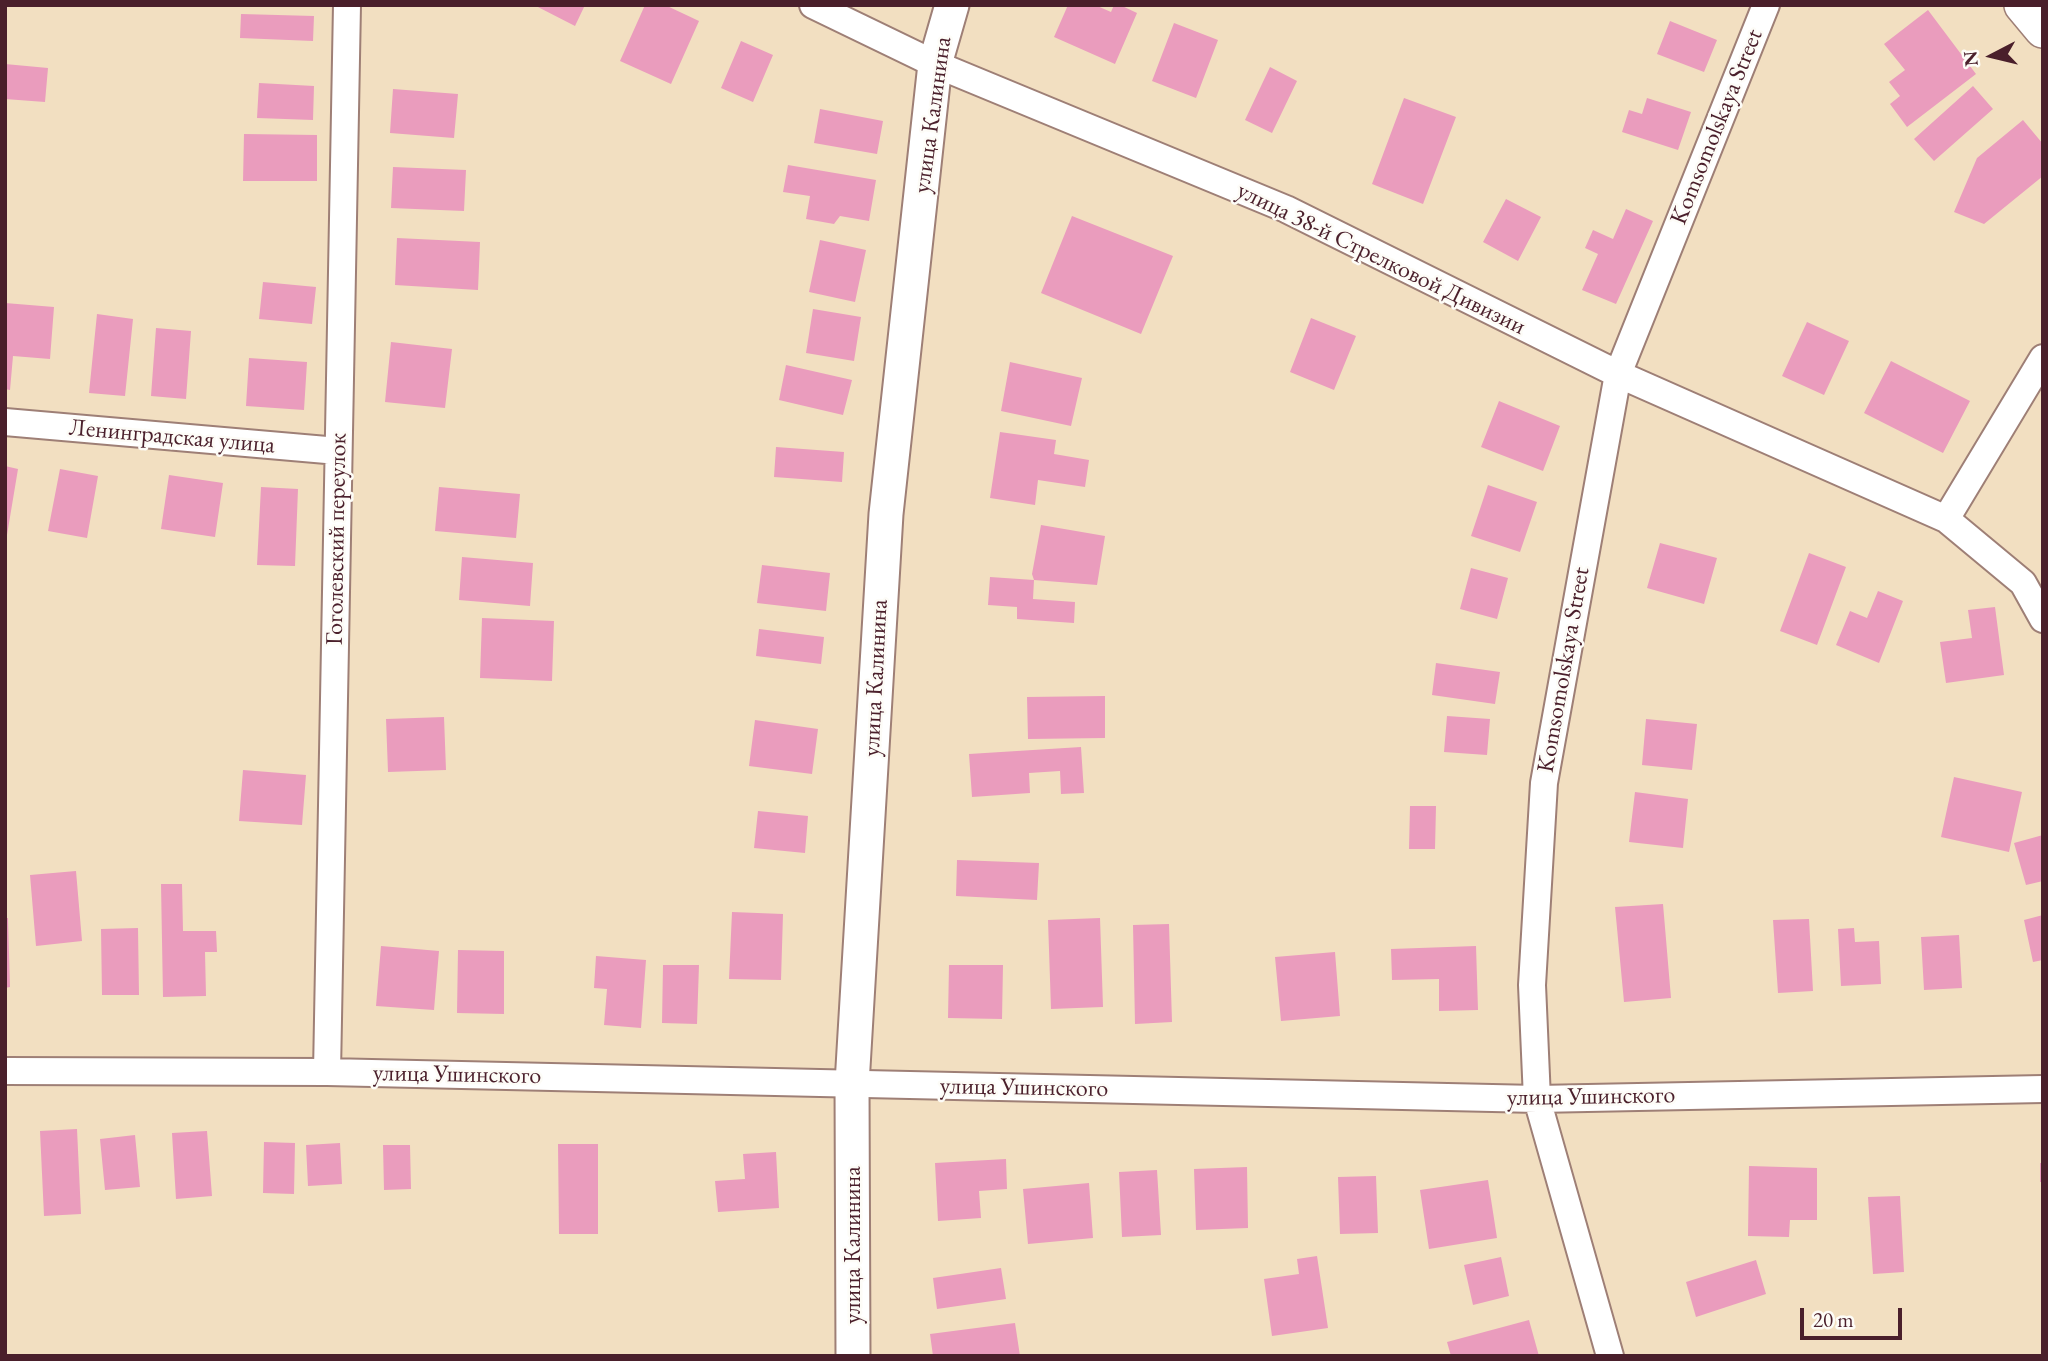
<!DOCTYPE html>
<html>
<head>
<meta charset="utf-8">
<style>
  body { margin:0 }
  #map { position:relative; width:2048px; height:1361px; overflow:hidden; background:#f2dfc1; font-family:"EB Garamond",serif }
  canvas { display:block }
  .frame { position:absolute; inset:0; border:7px solid #4a1f2b; pointer-events:none }
  .north { position:absolute; left:1957px; top:21px; width:70px; height:70px; -webkit-text-stroke:5px #fdfcf7; paint-order:stroke; rotate:263deg; font-size:19px; font-weight:700; line-height:28px; text-align:center; color:#4a1f2b }
  .north::after { content:''; display:block; margin:auto; width:24px; height:32px; background:#4a1f2b; clip-path:polygon(50% 0,100% 100%,50% 72%,0 100%) }
  .scale { position:absolute; left:1800px; top:1308px; width:102px; height:32px; box-sizing:border-box; border:4px solid #4a1f2b; border-top:0; padding-left:9px; font-size:21px; line-height:24px; white-space:nowrap; color:#4a1f2b; -webkit-text-stroke:5px #fdfcf7; paint-order:stroke }
</style>
</head>
<body>
<div id="map">
<canvas width="2048" height="1361"></canvas>
<div class="frame"></div>
<div class="north">N</div>
<div class="scale">20 m</div>
</div>
<script>
const g = document.querySelector('canvas').getContext('2d');
g.lineJoin = 'round';
function paint(path, color) {
  g.fillStyle = color;
  g.fill(path, 'evenodd');
}
function shape(rows) {
  const path = new Path2D();
  for (const r of rows) {
    path.moveTo(r[0], r[1]);
    for (let i = 2; i < r.length; i += 2) path.lineTo(r[i], r[i + 1]);
  }
  return path;
}
function strokePath(path, color, width, dash) {
  g.strokeStyle = color;
  g.lineWidth = width;
  g.lineCap = dash ? 'butt' : 'round';
  g.setLineDash(dash || []);
  g.stroke(path);
}
function label(font, color, halo, rows, align = 'center') {
  g.font = font + ' "EB Garamond",serif';
  g.lineWidth = 5;
  g.setLineDash([]);
  g.textBaseline = 'middle';
  g.strokeStyle = halo;
  g.fillStyle = color;
  for (const [text, x, y, turn = 0] of rows) {
    g.save();
    g.translate(x, y);
    g.rotate((+turn || 0) * Math.PI / 180);
    g.textAlign = isNaN(turn) ? turn : align;
    if (halo) g.strokeText(text, 0, 0);
    g.fillText(text, 0, 0);
    g.restore();
  }
}
paint(shape([
  [534,5,585,5,575,26],
  [645,5,665,5,699,21,671,84,620,61],
  [1068,5,1095,5,1111,12,1114,5,1120,5,1137,13,1115,64,1054,37],
  [1928,10,1976,74,1907,127,1890,104,1900,96,1889,82,1905,70,1884,44],
  [241,14,314,16,313,41,240,38],
  [1670,21,1717,40,1704,72,1657,54],
  [1174,23,1218,40,1196,98,1152,81],
  [741,41,773,55,753,102,721,88],
  [5,64,48,68,45,102,5,99],
  [1270,67,1297,81,1272,133,1245,120],
  [259,83,314,86,313,120,257,118],
  [1973,86,1993,109,1934,161,1914,139],
  [393,89,458,94,454,138,390,133],
  [1404,98,1456,117,1423,204,1372,184],
  [1647,98,1691,112,1678,150,1622,132,1629,110,1642,114],
  [820,109,883,121,877,154,814,143],
  [2023,120,2043,144,2043,176,1984,224,1954,212,1977,158],
  [244,134,317,135,317,181,243,181],
  [788,165,876,180,869,221,840,216,834,224,806,219,810,196,783,192],
  [393,167,466,170,464,211,391,208],
  [1506,199,1541,217,1518,261,1483,242],
  [1626,209,1653,221,1616,304,1582,290,1598,254,1585,248,1593,230,1613,239],
  [1072,216,1173,256,1141,334,1041,293],
  [397,238,480,242,478,290,395,285],
  [820,240,866,250,855,302,809,292],
  [263,282,316,287,312,324,259,319],
  [5,303,54,307,50,359,13,356,10,390,5,389],
  [813,309,861,317,854,361,806,353],
  [97,314,133,319,125,396,89,393],
  [1311,318,1356,336,1334,390,1290,372],
  [1807,322,1849,341,1824,395,1782,376],
  [156,328,191,331,186,399,151,396],
  [391,342,452,349,445,408,385,402],
  [249,358,307,362,304,410,246,406],
  [1891,361,1970,401,1943,453,1864,413],
  [1010,362,1082,378,1071,426,1001,411],
  [786,365,852,380,843,415,779,400],
  [1499,401,1560,426,1543,471,1481,447],
  [1000,432,1056,440,1054,454,1089,460,1085,487,1038,480,1035,505,990,498],
  [776,447,844,452,842,482,774,477],
  [5,466,18,469,7,535,5,535],
  [60,469,98,476,87,538,48,531],
  [169,475,223,483,215,537,161,529],
  [1488,485,1537,502,1520,552,1471,536],
  [261,487,298,489,295,566,257,565],
  [439,487,520,494,516,538,435,531],
  [1041,525,1105,536,1097,585,1034,580,1032,574],
  [1660,543,1717,558,1704,604,1647,588],
  [1809,553,1846,567,1817,645,1780,631],
  [462,557,533,563,530,606,459,600],
  [762,565,830,573,826,611,757,603],
  [1471,568,1508,578,1497,619,1460,609],
  [990,577,1034,580,1033,599,1075,602,1074,623,1017,619,1017,607,988,605],
  [1878,591,1903,601,1879,663,1836,645,1850,611,1867,618],
  [1995,607,2004,675,1946,683,1940,642,1972,638,1968,610],
  [482,618,554,621,552,681,480,678],
  [759,629,824,637,821,664,756,656],
  [1436,663,1500,672,1495,704,1432,695],
  [1105,696,1105,738,1028,739,1027,697],
  [1447,716,1490,719,1487,755,1444,752],
  [444,717,446,770,388,772,386,719],
  [1646,719,1697,724,1692,770,1642,765],
  [755,720,818,729,812,774,749,766],
  [1081,747,1084,793,1061,794,1060,771,1029,773,1030,793,972,797,969,754],
  [243,770,306,775,302,825,239,821],
  [1954,777,2022,792,2009,852,1941,837],
  [1635,792,1688,799,1683,848,1629,842],
  [1410,806,1436,806,1435,849,1409,849],
  [758,811,808,816,805,853,754,848],
  [2043,835,2043,881,2026,885,2014,843],
  [957,860,1039,863,1037,900,956,896],
  [76,871,82,941,36,946,30,875],
  [161,884,182,884,183,931,216,931,217,952,205,952,206,996,163,997],
  [1663,904,1671,998,1624,1002,1615,907],
  [732,912,783,914,781,980,729,979],
  [2043,915,2043,960,2033,962,2024,920],
  [5,918,8,918,10,987,5,988],
  [1100,918,1103,1007,1051,1009,1048,920],
  [1809,919,1813,991,1778,993,1773,920],
  [1169,924,1172,1022,1135,1024,1133,925],
  [138,928,139,995,102,995,101,929],
  [1854,928,1855,942,1879,941,1881,984,1841,986,1838,929],
  [1959,935,1962,988,1924,990,1921,937],
  [381,946,439,951,434,1010,376,1006],
  [1476,946,1478,1010,1439,1011,1439,979,1392,980,1391,949],
  [458,950,504,951,504,1014,457,1013],
  [1335,952,1340,1016,1281,1021,1275,957],
  [596,956,646,960,641,1028,604,1025,607,989,594,988],
  [663,965,699,965,697,1024,662,1023],
  [949,965,1003,965,1002,1019,948,1018],
  [77,1129,81,1214,44,1216,40,1131],
  [207,1131,212,1196,176,1199,172,1133],
  [135,1135,140,1187,105,1190,100,1139],
  [264,1142,295,1143,294,1194,263,1193],
  [340,1143,342,1184,308,1186,306,1145],
  [558,1144,598,1144,598,1234,559,1234],
  [383,1145,410,1145,411,1189,384,1190],
  [776,1152,779,1208,718,1212,715,1181,745,1179,743,1154],
  [1006,1159,1007,1189,979,1191,981,1218,938,1221,935,1163],
  [2040,1163,2043,1163,2043,1182,2040,1182],
  [1749,1166,1817,1168,1817,1220,1790,1220,1789,1237,1748,1236],
  [1247,1167,1248,1228,1196,1230,1194,1169],
  [1157,1170,1161,1235,1122,1237,1119,1172],
  [1376,1176,1378,1233,1340,1234,1338,1177],
  [1488,1180,1497,1238,1429,1249,1420,1190],
  [1089,1183,1093,1238,1028,1244,1023,1189],
  [1900,1196,1904,1272,1873,1274,1868,1197],
  [1317,1256,1328,1328,1272,1336,1264,1279,1299,1274,1297,1259],
  [1501,1257,1509,1296,1473,1305,1464,1265],
  [1756,1260,1766,1294,1696,1317,1686,1282],
  [1001,1268,1006,1299,937,1309,933,1278],
  [1529,1320,1539,1356,1451,1356,1447,1342],
  [1015,1323,1020,1356,933,1356,930,1334]
]), '#ea9cbd');
const minor = shape([
  [813,5,935,64,1286,209,1618,374,1946,519,2023,583,2043,619],
  [5,422,338,451],
  [1946,519,2043,358],
  [5,1071,327,1072,1537,1099,2043,1089],
  [327,1072,347,5],
  [1610,1356,1537,1099,1532,985,1544,783,1618,374,1766,5]
]);
const tertiary = shape([
  [853,1356,852,1084,886,514,935,64,952,5]
]);
const secondary = shape([
  [2023,5,2043,29]
]);
strokePath(minor, '#9e7f76', 30);
strokePath(tertiary, '#9e7f76', 37);
strokePath(secondary, '#9e7f76', 40);
strokePath(minor, '#fff', 26);
strokePath(tertiary, '#fff', 33);
strokePath(secondary, '#fff', 37);
label('24px', '#4a1f2b', '#fdfcf7', [
  ["улица Калинина",933,115,-82],
  ["Komsomolskaya Street",1717,127,-68],
  ["улица 38-й Стрелковой Дивизии",1381,259,26],
  ["Ленинградская улица",172,437,5],
  ["Гоголевский переулок",337,539,-89],
  ["Komsomolskaya Street",1564,670,-80],
  ["улица Калинина",876,678,-87],
  ["улица Ушинского",457,1075,1],
  ["улица Ушинского",1024,1088,1],
  ["улица Ушинского",1591,1097,-1],
  ["улица Калинина",853,1245,-90]
]);
</script>
</body>
</html>
